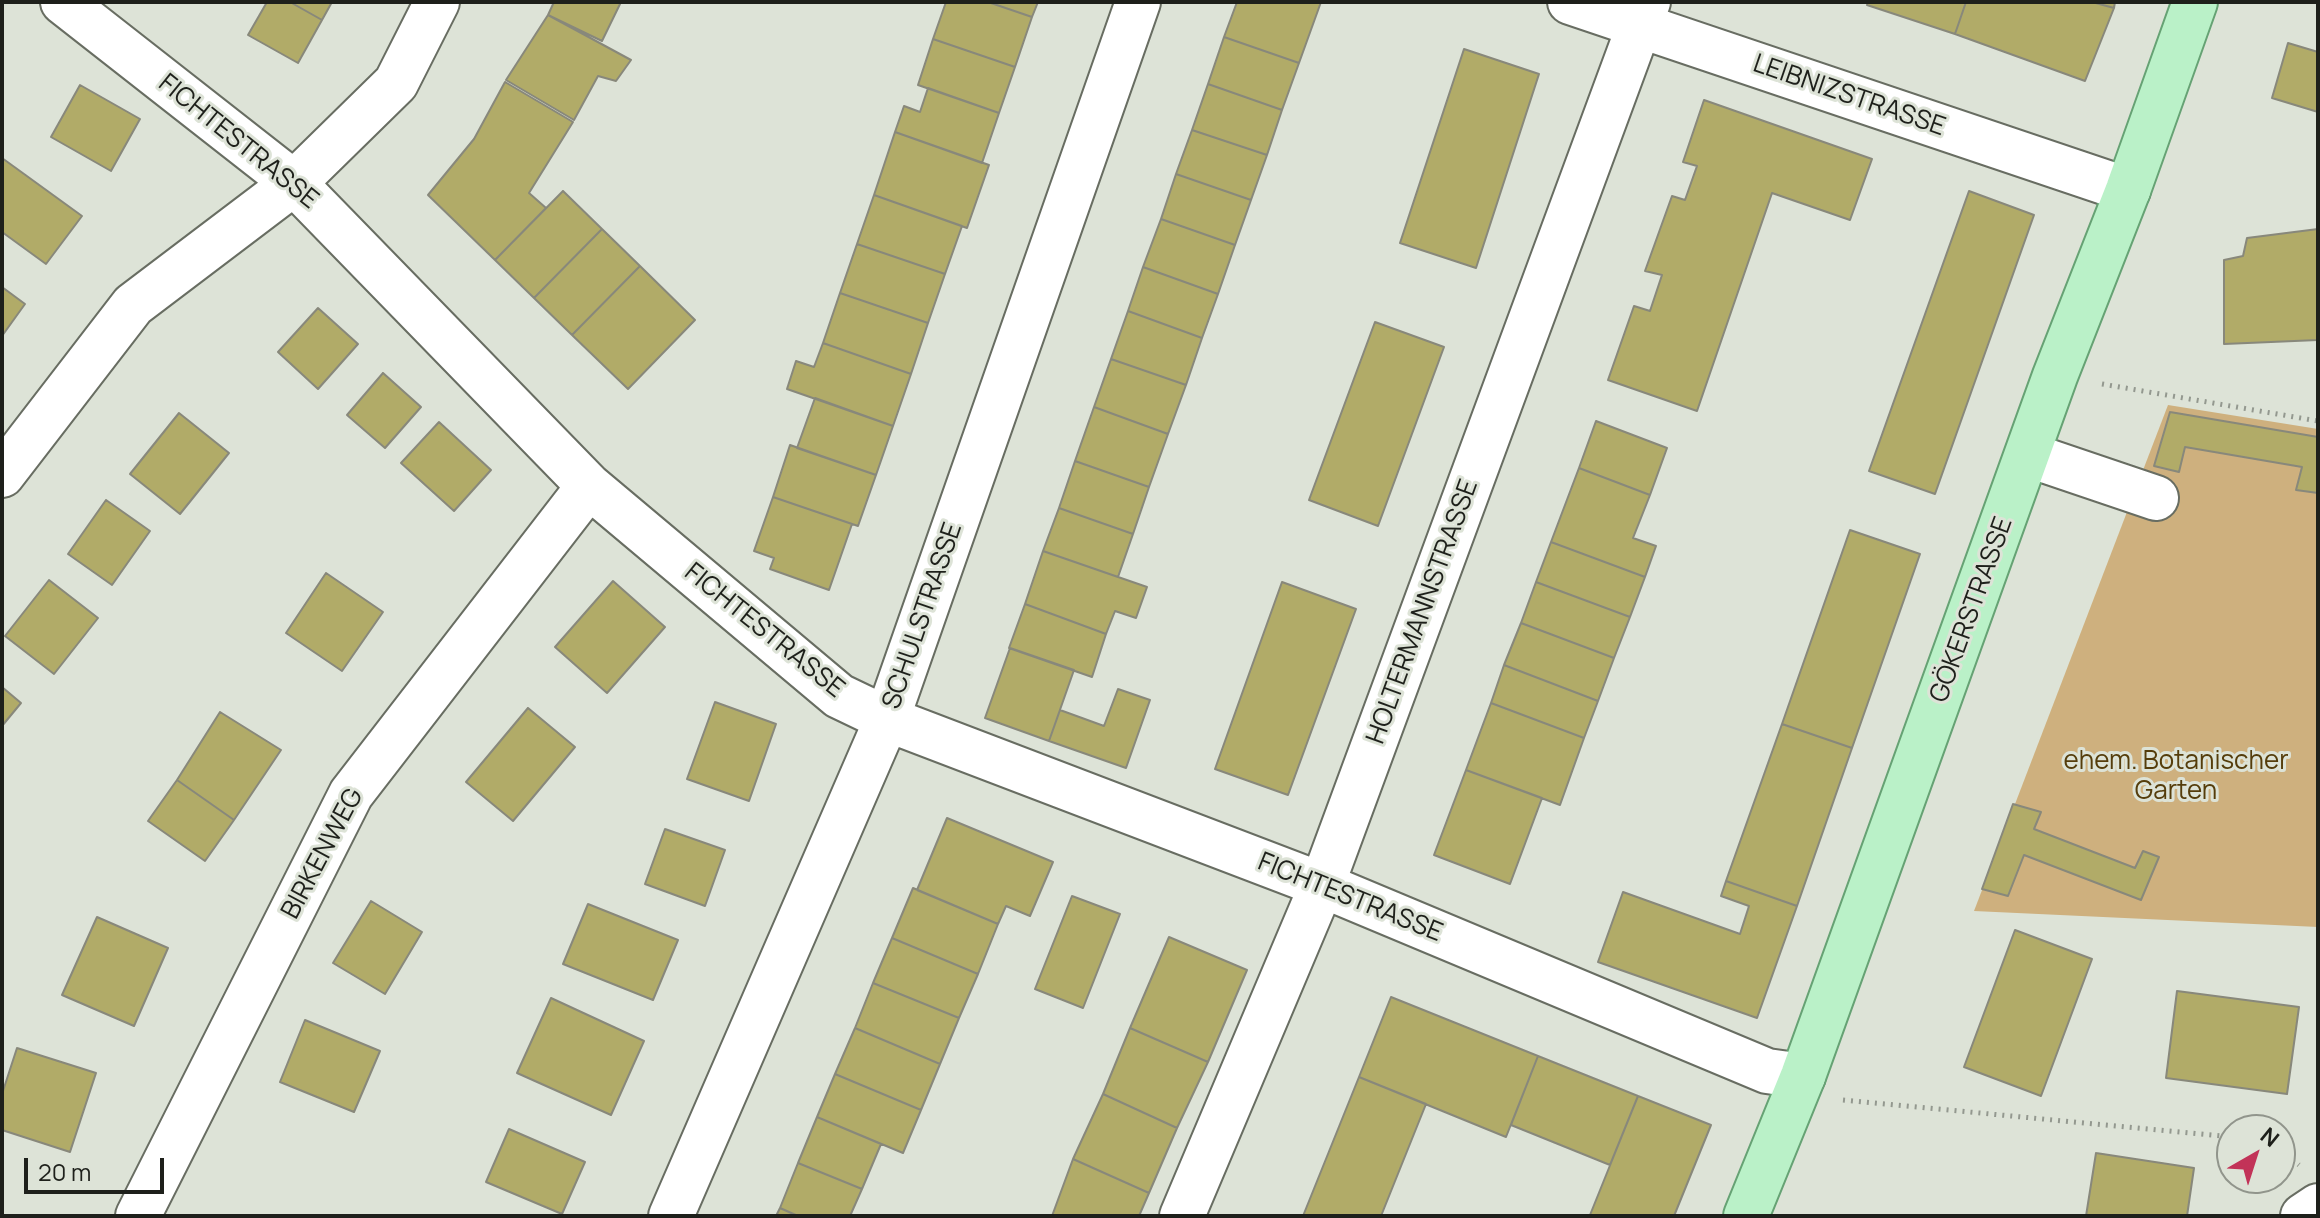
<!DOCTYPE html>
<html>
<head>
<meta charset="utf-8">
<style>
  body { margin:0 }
  #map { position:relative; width:2320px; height:1218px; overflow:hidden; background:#dde3d7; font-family:Manrope,sans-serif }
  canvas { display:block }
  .frame { position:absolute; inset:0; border:4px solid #1e201b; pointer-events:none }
  .north { position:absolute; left:2216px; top:1114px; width:80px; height:80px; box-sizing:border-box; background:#dde3d7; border:2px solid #91958c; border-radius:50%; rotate:39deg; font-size:22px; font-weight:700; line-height:32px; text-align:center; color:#1e201b }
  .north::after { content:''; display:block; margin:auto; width:28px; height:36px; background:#c23358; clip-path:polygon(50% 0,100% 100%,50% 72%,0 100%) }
  .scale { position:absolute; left:24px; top:1158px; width:140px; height:36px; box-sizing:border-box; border:4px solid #1e201b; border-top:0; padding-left:10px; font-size:24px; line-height:28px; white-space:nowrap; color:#1e201b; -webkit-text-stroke:6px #dde3d7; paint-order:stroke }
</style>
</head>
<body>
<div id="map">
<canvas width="2320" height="1218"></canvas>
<div class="frame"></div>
<div class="north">N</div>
<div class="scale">20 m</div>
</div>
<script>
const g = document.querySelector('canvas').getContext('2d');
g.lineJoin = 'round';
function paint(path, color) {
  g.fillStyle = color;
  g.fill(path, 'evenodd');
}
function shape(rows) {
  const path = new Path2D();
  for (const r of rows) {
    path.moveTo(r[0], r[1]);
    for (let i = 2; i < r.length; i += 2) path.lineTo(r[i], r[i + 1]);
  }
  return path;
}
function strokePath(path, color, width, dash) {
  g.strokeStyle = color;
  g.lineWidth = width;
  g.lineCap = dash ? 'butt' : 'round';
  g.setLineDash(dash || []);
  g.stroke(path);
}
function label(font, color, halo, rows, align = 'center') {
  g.font = font + ' Manrope,sans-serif';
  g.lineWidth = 6;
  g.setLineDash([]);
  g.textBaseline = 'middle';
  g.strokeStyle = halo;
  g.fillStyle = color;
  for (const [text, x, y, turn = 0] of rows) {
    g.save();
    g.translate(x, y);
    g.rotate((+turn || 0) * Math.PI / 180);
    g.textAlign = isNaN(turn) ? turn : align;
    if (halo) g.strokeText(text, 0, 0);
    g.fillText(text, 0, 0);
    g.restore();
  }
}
paint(shape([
  [2168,405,2318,429,2318,927,1974,911]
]), '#ceb07e');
const building = shape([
  [267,2,290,2,322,20,298,63,248,35,267,2],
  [290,2,332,2,322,20,290,2],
  [554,2,621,2,602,41,548,15,554,2],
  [946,2,988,2,1032,17,1015,67,933,39,946,2],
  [988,2,1038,2,1032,17,988,2],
  [1237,2,1321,2,1299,63,1224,37,1237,2],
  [1868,2,1966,2,1955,34,1867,5,1868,2],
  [1966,2,2092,2,2114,8,2085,81,1955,34,1966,2],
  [2092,2,2115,2,2114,8,2092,2],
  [548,15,631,60,616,81,598,76,574,120,506,80,548,15],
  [1224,37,1299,63,1282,110,1208,84,1224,37],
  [933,39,1015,67,999,113,918,85,933,39],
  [2288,43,2318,52,2318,112,2272,98,2288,43],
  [1464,49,1539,74,1476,268,1400,243,1464,49],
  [505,82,573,122,529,193,546,208,495,260,428,195,474,139,505,82],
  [1208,84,1282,110,1267,155,1192,130,1208,84],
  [80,85,140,119,111,171,51,137,80,85],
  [928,88,999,113,982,163,895,132,904,106,920,112,928,88],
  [1704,100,1872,159,1850,220,1772,193,1697,411,1608,380,1634,306,1650,311,1662,275,1645,271,1672,196,1685,200,1697,166,1683,162,1704,100],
  [1192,130,1267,155,1251,200,1176,174,1192,130],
  [895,132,989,165,967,228,874,195,895,132],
  [2,158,82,216,46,264,2,232,2,158],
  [1176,174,1251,200,1235,245,1161,219,1176,174],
  [563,191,602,229,534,298,495,260,563,191],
  [1969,191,2034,215,1935,494,1869,471,1969,191],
  [874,195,962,226,945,274,857,244,874,195],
  [1161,219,1235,245,1218,294,1143,267,1161,219],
  [602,229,640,266,572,335,534,298,602,229],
  [2318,229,2318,340,2224,344,2224,260,2243,256,2247,238,2318,229],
  [857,244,945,274,928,323,840,293,857,244],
  [640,266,695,320,628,389,572,335,640,266],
  [1143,267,1218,294,1202,338,1128,311,1143,267],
  [2,287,25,304,2,336,2,287],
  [840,293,928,323,911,374,823,343,840,293],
  [318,308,358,344,318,389,278,352,318,308],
  [1128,311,1202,338,1186,385,1111,359,1128,311],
  [1375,322,1444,347,1378,526,1309,500,1375,322],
  [823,343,911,374,893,426,787,389,796,361,814,367,823,343],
  [1111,359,1186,385,1168,434,1094,407,1111,359],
  [383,373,421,407,385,448,347,415,383,373],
  [815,398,893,426,876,475,797,448,815,398],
  [1094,407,1168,434,1149,487,1075,461,1094,407],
  [2170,412,2318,437,2318,493,2296,490,2302,467,2185,447,2179,472,2154,466,2170,412],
  [179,413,229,453,180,514,130,474,179,413],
  [1596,421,1667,448,1650,495,1579,468,1596,421],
  [439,422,491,470,454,511,401,463,439,422],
  [790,445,876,475,858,526,773,497,790,445],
  [1075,461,1149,487,1133,534,1059,508,1075,461],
  [1579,468,1650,495,1633,538,1656,546,1645,577,1551,542,1579,468],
  [773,497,852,524,829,590,770,569,774,558,754,551,773,497],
  [106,500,150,531,112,585,68,554,106,500],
  [1059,508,1133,534,1118,577,1043,551,1059,508],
  [1850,530,1920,554,1852,748,1782,724,1850,530],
  [1551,542,1645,577,1630,617,1536,582,1551,542],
  [1043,551,1147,587,1136,618,1115,611,1106,634,1025,604,1043,551],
  [326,573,383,612,342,671,286,633,326,573],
  [49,580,98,618,54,674,5,636,49,580],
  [613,581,665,627,607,693,555,647,613,581],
  [1282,582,1356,609,1288,795,1215,769,1282,582],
  [1536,582,1630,617,1614,658,1521,623,1536,582],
  [1025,604,1106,634,1092,677,1009,648,1025,604],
  [1521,623,1614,658,1598,701,1504,665,1521,623],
  [1010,648,1074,670,1049,741,985,718,1010,648],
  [1504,665,1598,701,1584,738,1491,703,1504,665],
  [2,687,21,703,2,726,2,687],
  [1118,689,1150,700,1126,768,1049,741,1060,710,1104,726,1118,689],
  [715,702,776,724,749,801,687,779,715,702],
  [1491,703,1584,738,1560,805,1466,770,1491,703],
  [528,708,575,747,513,821,466,782,528,708],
  [220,712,281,750,234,820,177,780,220,712],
  [1782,724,1852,748,1797,906,1726,881,1782,724],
  [1466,770,1542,798,1510,884,1434,855,1466,770],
  [177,780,234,820,205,861,148,821,177,780],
  [2013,804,2041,812,2034,829,2135,868,2143,851,2159,857,2141,900,2024,855,2008,896,1982,889,2013,804],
  [947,818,1053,862,1030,916,1006,906,998,924,917,890,947,818],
  [665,829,725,850,705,906,645,884,665,829],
  [1726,881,1797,906,1757,1018,1598,962,1623,892,1740,934,1749,906,1721,896,1726,881],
  [913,888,998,924,978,974,892,938,913,888],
  [1072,896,1120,914,1083,1008,1035,989,1072,896],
  [371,901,422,932,385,994,333,963,371,901],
  [588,904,678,940,653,1000,563,964,588,904],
  [97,917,168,948,134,1026,62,995,97,917],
  [2015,930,2092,959,2041,1096,1964,1067,2015,930],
  [1169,937,1247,970,1208,1062,1130,1028,1169,937],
  [892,938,978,974,959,1018,873,983,892,938],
  [873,983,959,1018,940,1064,855,1028,873,983],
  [2177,991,2299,1007,2287,1094,2166,1078,2177,991],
  [1391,997,1538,1056,1506,1137,1359,1077,1391,997],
  [551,998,644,1041,611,1115,517,1073,551,998],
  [305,1020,380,1051,354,1112,280,1082,305,1020],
  [855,1028,940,1064,921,1110,835,1074,855,1028],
  [1130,1028,1208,1062,1177,1128,1103,1094,1130,1028],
  [17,1048,96,1073,70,1152,2,1130,2,1094,17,1048],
  [1538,1056,1638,1096,1610,1165,1511,1125,1538,1056],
  [835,1074,921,1110,903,1153,817,1117,835,1074],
  [1359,1077,1426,1104,1381,1216,1303,1216,1359,1077],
  [1103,1094,1177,1128,1149,1193,1073,1159,1103,1094],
  [1638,1096,1711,1125,1674,1216,1593,1216,1590,1215,1638,1096],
  [817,1117,881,1144,862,1189,798,1163,817,1117],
  [509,1129,585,1162,562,1214,486,1182,509,1129],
  [2096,1153,2194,1168,2187,1216,2086,1216,2096,1153],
  [1073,1159,1149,1193,1139,1216,1052,1216,1073,1159],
  [798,1163,862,1189,850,1216,798,1216,780,1208,798,1163],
  [780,1208,798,1216,776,1216,780,1208]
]);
paint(building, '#b1ab68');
strokePath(building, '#88887b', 2);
const minor = shape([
  [63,2,294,183,589,486,839,696,887,719,1322,885,1767,1071,1803,1076],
  [1570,2,2128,190],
  [2029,455,2156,498],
  [2,475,133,305,294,183,396,83,437,2],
  [138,1216,351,794,589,486],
  [671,1216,887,719,1138,2],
  [1182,1216,1322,885,1648,2],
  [2303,1216,2318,1206]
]);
const major = shape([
  [1746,1216,1803,1076,2055,376,2128,190,2195,2]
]);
strokePath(minor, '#686d62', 48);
strokePath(major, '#66a274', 48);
strokePath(shape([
  [2102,384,2318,421],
  [1843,1100,2232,1137],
  [2280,1149,2299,1165]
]), '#93988f', 5, [2, 6]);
strokePath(minor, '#fff', 44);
strokePath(major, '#baf1c8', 44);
label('26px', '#1e201b', '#dde3d7', [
  ["LEIBNIZSTRASSE",1849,96,19],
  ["FICHTESTRASSE",238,142,39],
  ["GÖKERSTRASSE",1972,610,-70],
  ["HOLTERMANNSTRASSE",1423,612,-70],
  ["SCHULSTRASSE",923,616,-71],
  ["FICHTESTRASSE",764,631,39],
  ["BIRKENWEG",323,854,-62],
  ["FICHTESTRASSE",1350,898,22]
]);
label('26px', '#553d0b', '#dde3d7', [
  ["ehem. Botanischer",2176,762],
  ["Garten",2176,792]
]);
</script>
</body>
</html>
